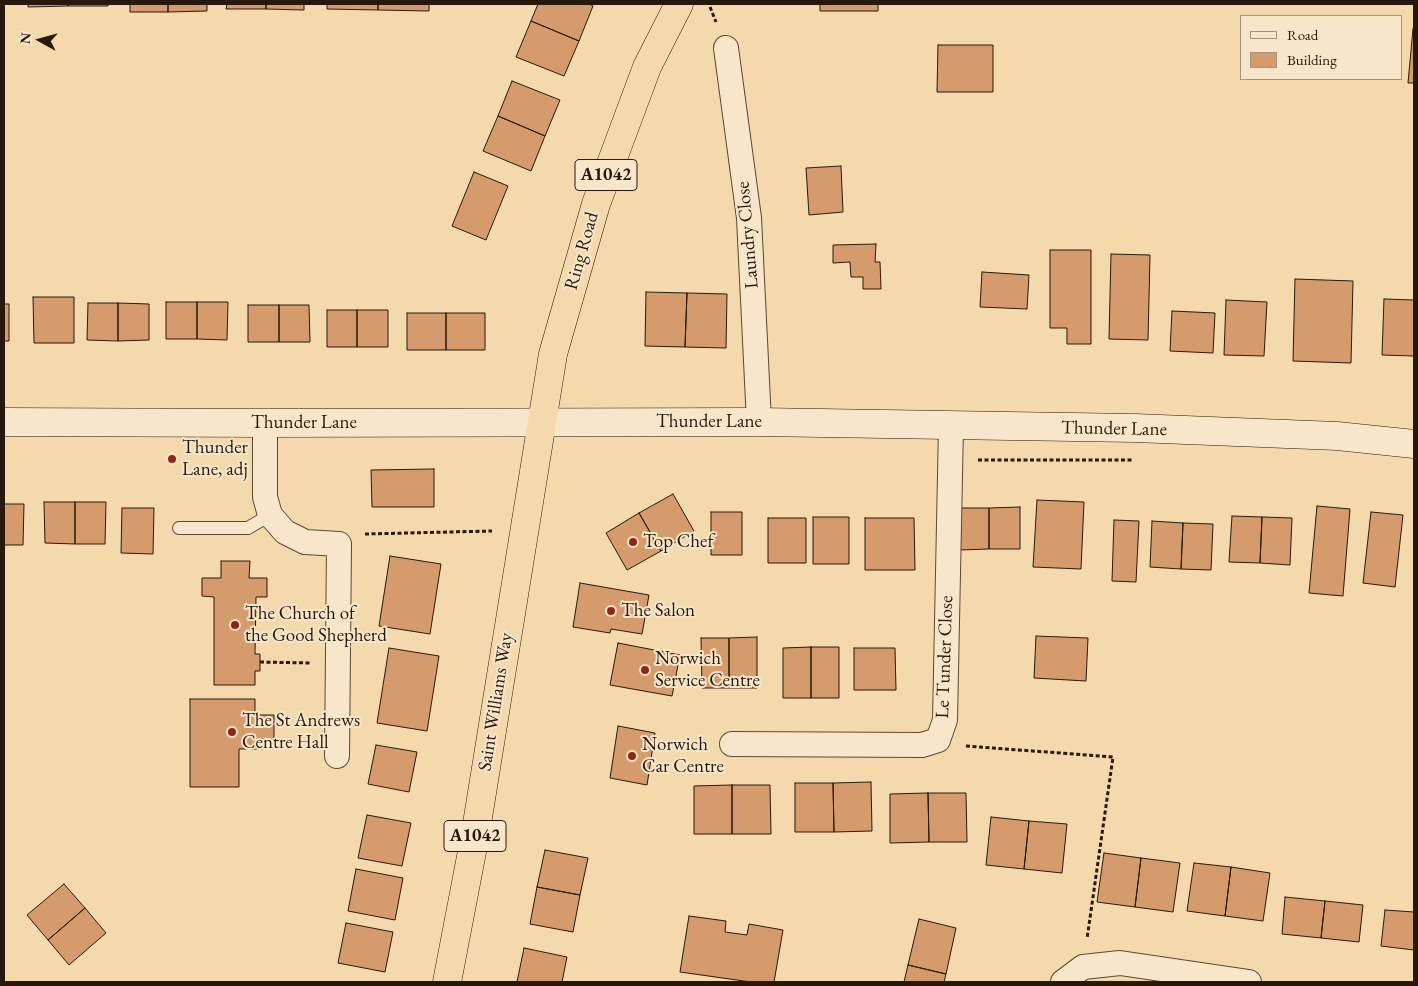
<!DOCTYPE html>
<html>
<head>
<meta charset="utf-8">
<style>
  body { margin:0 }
  #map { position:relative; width:1418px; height:986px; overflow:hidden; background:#f4d9ad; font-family:"EB Garamond",serif }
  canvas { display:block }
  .frame { position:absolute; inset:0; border:5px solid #26190b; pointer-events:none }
  .legend { position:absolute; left:1240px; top:15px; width:162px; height:65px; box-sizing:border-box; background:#f8e6ca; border:1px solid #a4947e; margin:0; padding:6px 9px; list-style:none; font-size:15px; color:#26190b }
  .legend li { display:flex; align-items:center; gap:10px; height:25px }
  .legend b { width:25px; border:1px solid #a4947e }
  .north { position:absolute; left:15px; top:15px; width:50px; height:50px; -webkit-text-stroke:4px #f8e6ca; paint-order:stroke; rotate:277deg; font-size:14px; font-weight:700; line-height:20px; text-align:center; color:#26190b }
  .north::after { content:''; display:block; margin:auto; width:18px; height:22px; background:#26190b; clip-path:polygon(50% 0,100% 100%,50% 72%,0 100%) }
</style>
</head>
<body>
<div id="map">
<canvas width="1418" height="986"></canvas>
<div class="frame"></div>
<ul class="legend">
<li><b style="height:6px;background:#f8e6ca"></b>Road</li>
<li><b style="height:14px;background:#d69b6d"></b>Building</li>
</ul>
<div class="north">N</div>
</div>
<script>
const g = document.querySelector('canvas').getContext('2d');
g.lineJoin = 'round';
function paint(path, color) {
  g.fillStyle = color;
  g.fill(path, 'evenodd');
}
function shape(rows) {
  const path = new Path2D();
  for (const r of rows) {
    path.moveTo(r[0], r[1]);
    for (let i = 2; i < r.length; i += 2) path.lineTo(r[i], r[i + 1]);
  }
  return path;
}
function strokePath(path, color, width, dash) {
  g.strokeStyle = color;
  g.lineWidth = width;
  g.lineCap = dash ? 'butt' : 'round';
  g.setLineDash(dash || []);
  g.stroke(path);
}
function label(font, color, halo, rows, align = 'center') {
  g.font = font + ' "EB Garamond",serif';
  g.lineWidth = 4;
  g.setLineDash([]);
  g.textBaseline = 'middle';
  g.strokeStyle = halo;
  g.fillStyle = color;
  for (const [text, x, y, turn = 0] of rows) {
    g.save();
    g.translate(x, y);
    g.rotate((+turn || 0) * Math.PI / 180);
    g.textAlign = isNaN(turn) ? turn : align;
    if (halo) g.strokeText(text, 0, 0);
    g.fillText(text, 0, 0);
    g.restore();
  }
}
const building = shape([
  [28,4,68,4,68,6,28,7,28,4],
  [68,4,108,4,108,6,68,6,68,4],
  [130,4,168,4,168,12,130,12,130,4],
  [168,4,207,4,207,11,168,12,168,4],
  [227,4,266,4,266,9,226,9,227,4],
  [266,4,304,4,304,10,266,9,266,4],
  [327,4,378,4,378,10,327,9,327,4],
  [378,4,429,4,429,11,378,10,378,4],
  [538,4,589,4,593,6,579,41,531,21,538,4],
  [820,4,878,4,878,11,820,11,820,4],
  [531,21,579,41,564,76,516,57,531,21],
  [1413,29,1414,29,1414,83,1408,83,1413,29],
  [938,45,993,45,993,92,937,92,938,45],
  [512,81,560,100,545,136,498,116,512,81],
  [498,116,545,136,531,171,483,151,498,116],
  [841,166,843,212,809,215,806,168,841,166],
  [474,172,508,186,486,240,452,226,474,172],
  [876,244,875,262,880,262,881,289,863,289,863,277,851,277,850,262,833,263,833,245,876,244],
  [1050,250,1091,250,1091,344,1067,344,1067,328,1050,328,1050,250],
  [1111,254,1150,255,1148,340,1109,339,1111,254],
  [982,272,1029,275,1027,309,980,307,982,272],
  [1295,279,1353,281,1351,363,1293,361,1295,279],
  [646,292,687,293,685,347,645,346,646,292],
  [687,293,727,294,726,348,685,347,687,293],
  [33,297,74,297,74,343,34,343,33,297],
  [1384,299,1414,300,1414,356,1382,355,1384,299],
  [1226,300,1267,302,1264,356,1224,355,1226,300],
  [166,302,197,302,197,339,166,339,166,302],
  [197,302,228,302,227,340,197,339,197,302],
  [88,303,118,303,118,341,87,340,88,303],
  [118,303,149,304,149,340,118,341,118,303],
  [4,304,9,304,9,341,4,341,4,304],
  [248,305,279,305,279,342,248,342,248,305],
  [279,305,309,305,310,342,279,342,279,305],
  [327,310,357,310,357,347,327,347,327,310],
  [357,310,388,310,388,347,357,347,357,310],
  [1172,311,1215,313,1213,353,1170,351,1172,311],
  [407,313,446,313,446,350,407,350,407,313],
  [446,313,485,313,485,350,446,350,446,313],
  [434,469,434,507,372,507,371,470,434,469],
  [673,494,694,531,661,551,639,513,673,494],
  [1037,500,1084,502,1081,569,1033,567,1037,500],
  [44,502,75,502,75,544,45,543,44,502],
  [75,502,106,502,105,544,75,544,75,502],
  [4,504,24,504,23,545,4,545,4,504],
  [1317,506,1350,509,1343,596,1309,593,1317,506],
  [1020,507,1020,549,989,549,989,508,1020,507],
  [122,508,154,508,153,554,121,553,122,508],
  [959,508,989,508,989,549,959,550,959,508],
  [711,512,742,512,742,555,711,555,711,512],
  [1371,512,1403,515,1395,587,1363,583,1371,512],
  [639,513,661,551,627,570,606,533,639,513],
  [1232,516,1262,517,1260,563,1229,562,1232,516],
  [813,517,849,517,849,564,813,564,813,517],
  [1262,517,1292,518,1290,565,1260,563,1262,517],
  [768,518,806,518,806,563,768,563,768,518],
  [865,518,914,518,915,570,865,570,865,518],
  [1114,520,1139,521,1136,582,1112,581,1114,520],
  [1152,521,1183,523,1181,569,1150,567,1152,521],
  [1183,523,1213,524,1211,570,1181,569,1183,523],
  [390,556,441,564,430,634,379,626,390,556],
  [221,561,250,561,249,578,267,578,267,597,256,597,255,654,260,654,260,671,255,671,255,685,214,685,214,597,202,596,202,578,221,578,221,561],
  [580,583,649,595,642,634,611,629,610,633,573,627,580,583],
  [1036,636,1088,638,1086,681,1034,678,1036,636],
  [757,637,757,688,729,688,729,638,757,637],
  [701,638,729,638,729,688,702,688,701,638],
  [618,643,680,655,672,696,610,685,618,643],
  [811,647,811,698,783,698,783,648,811,647],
  [811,647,839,647,839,698,811,698,811,647],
  [389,648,439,656,427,731,377,723,389,648],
  [854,648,895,648,896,690,854,690,854,648],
  [190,699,255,699,255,715,274,715,274,749,239,749,239,787,190,787,190,699],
  [618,726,655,733,647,785,610,778,618,726],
  [376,745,417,752,409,792,368,784,376,745],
  [871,782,872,831,834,832,833,783,871,782],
  [795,783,833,783,834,832,795,832,795,783],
  [732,785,732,834,694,834,694,786,732,785],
  [732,785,770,785,771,834,732,834,732,785],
  [928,793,929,842,890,843,890,794,928,793],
  [928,793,966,793,967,842,929,842,928,793],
  [367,815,411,823,402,866,358,858,367,815],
  [991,817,1029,821,1024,869,986,865,991,817],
  [1029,821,1067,824,1062,873,1024,869,1029,821],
  [545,850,588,858,580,895,537,887,545,850],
  [1104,853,1141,858,1135,907,1097,902,1104,853],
  [1141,858,1180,863,1173,912,1135,907,1141,858],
  [1194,863,1231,867,1225,916,1187,911,1194,863],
  [1231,867,1270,873,1263,921,1225,916,1231,867],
  [356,869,403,878,395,920,348,911,356,869],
  [64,884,85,908,48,940,27,915,64,884],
  [537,887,580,895,573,932,530,924,537,887],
  [1285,897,1325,901,1321,938,1282,934,1285,897],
  [1325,901,1363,905,1359,942,1321,938,1325,901],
  [85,908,106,933,69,965,48,940,85,908],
  [1385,910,1414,912,1414,950,1381,946,1385,910],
  [689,916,726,921,725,932,747,935,749,924,783,930,774,982,751,982,680,972,689,916],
  [919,919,956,928,946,974,908,965,919,919],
  [346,923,393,932,385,972,338,963,346,923],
  [524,948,567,957,562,982,517,982,524,948],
  [908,965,946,974,944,982,904,982,908,965]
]);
paint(building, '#d69b6d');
strokePath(building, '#26190b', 1);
const lane = shape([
  [179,528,248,528,270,515]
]);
const street = shape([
  [726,48,749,218,759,422],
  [265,423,265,497,270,515,285,532,305,542,339,544,337,756],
  [732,744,922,745,938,740,945,720,951,426],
  [1063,982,1083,967,1120,963,1249,982]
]);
const secondary = shape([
  [4,422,265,423,759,422,1135,428,1337,436,1414,444]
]);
const highway = shape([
  [447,982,475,836,553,354,596,204,647,67,679,4]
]);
strokePath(lane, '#5a4934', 14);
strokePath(street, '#5a4934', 26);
strokePath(secondary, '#26190b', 29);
strokePath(highway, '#26190b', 29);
strokePath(shape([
  [710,7,716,22],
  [978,460,1134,460],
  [365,534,492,531],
  [260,662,310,663],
  [966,746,1113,757,1087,939]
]), '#26190b', 3, [4, 2.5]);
strokePath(lane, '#f8e6ca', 12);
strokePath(street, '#f8e6ca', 24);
strokePath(secondary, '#f8e6ca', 28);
strokePath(highway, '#f4d9ad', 28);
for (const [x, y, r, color] of [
  [172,459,5,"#8f2418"],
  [633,542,5,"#8f2418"],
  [611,611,5,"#8f2418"],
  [235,625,5,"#8f2418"],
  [645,670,5,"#8f2418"],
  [232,732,5,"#8f2418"],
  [632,756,5,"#8f2418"]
]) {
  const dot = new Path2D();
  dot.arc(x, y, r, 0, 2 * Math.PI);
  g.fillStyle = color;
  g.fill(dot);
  strokePath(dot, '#f8e6ca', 2);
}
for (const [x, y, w] of [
  [606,175,62],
  [475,836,62]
]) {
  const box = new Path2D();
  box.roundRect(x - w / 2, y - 15.5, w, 31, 4);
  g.fillStyle = '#f8e6ca';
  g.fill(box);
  strokePath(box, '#26190b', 1);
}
label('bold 18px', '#26190b', null, [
  ["A1042",606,175],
  ["A1042",475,836]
]);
label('19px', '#26190b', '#f8e6ca', [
  ["Laundry Close",748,235,-95],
  ["Ring Road",582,251,-74],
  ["Thunder Lane",709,422],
  ["Thunder Lane",304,423],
  ["Thunder Lane",1114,429,1],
  ["Le Tunder Close",945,657,-88],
  ["Saint Williams Way",496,702,-81]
]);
label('19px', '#26190b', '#f8e6ca', [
  ["Thunder",182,448],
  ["Lane, adj",182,470],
  ["Top Chef",643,542],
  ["The Salon",621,611],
  ["The Church of",245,614],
  ["the Good Shepherd",245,636],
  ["Norwich",655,659],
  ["Service Centre",655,681],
  ["The St Andrews",242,721],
  ["Centre Hall",242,743],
  ["Norwich",642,745],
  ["Car Centre",642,767]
], 'left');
</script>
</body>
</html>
